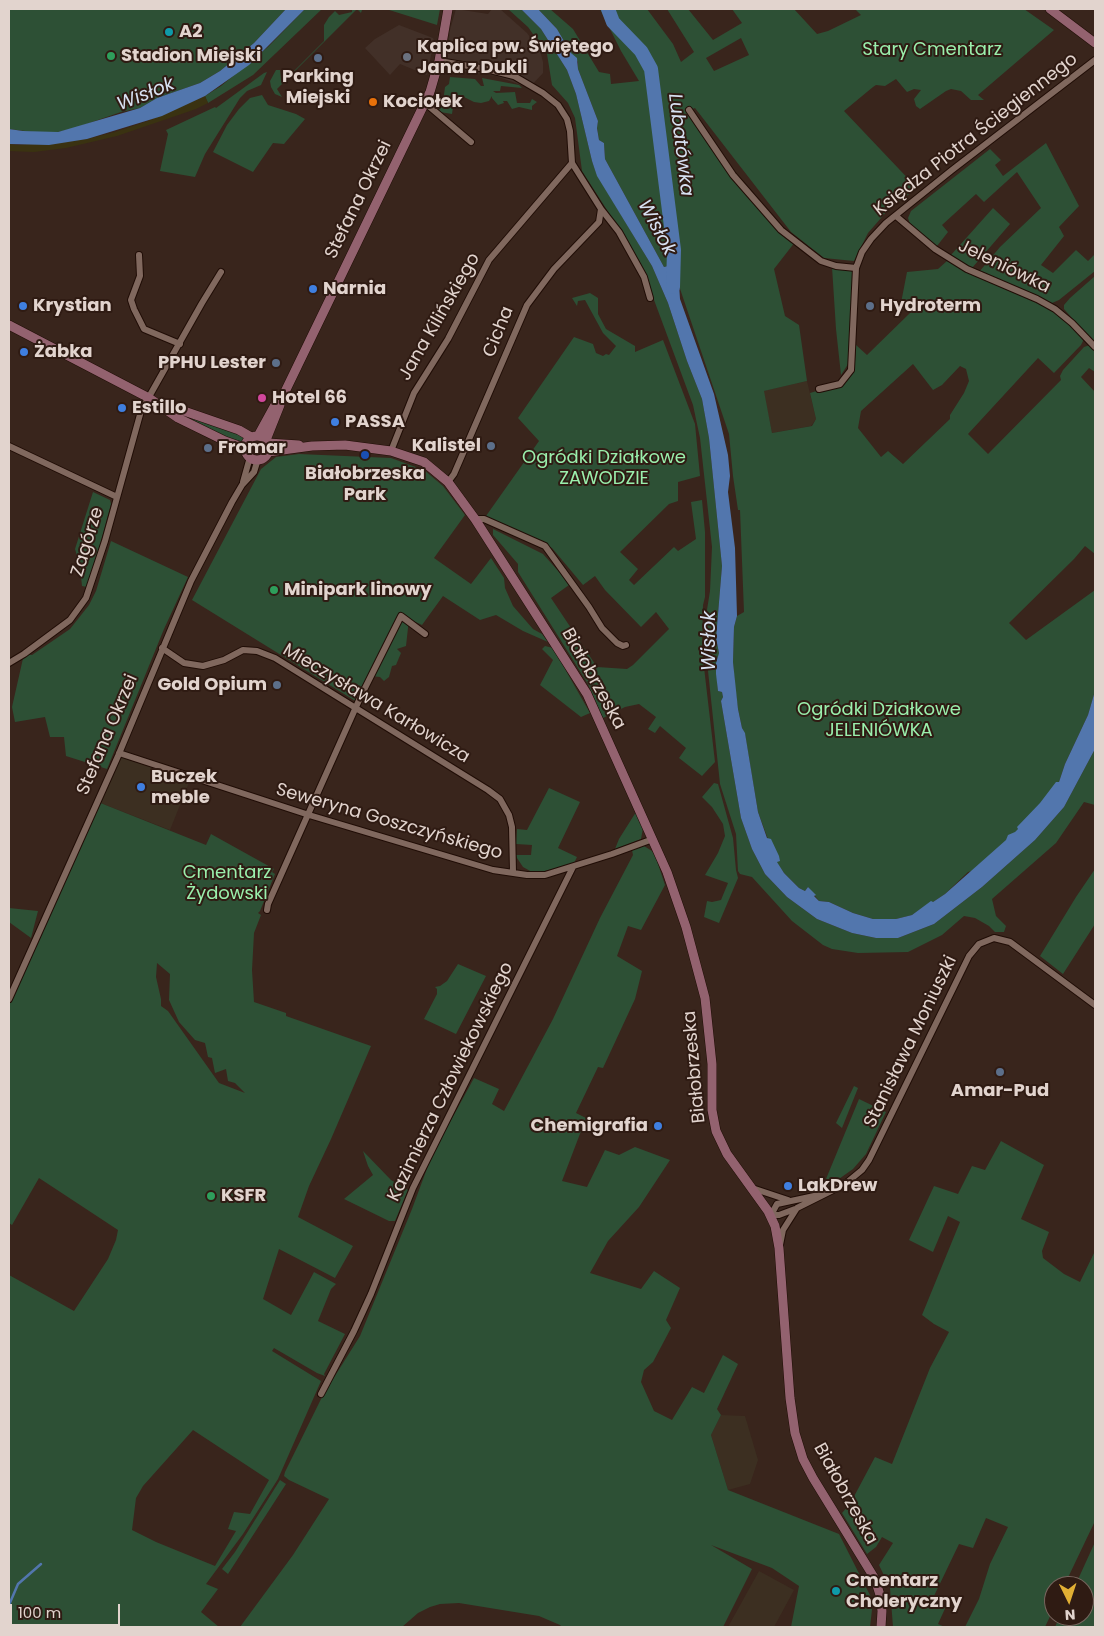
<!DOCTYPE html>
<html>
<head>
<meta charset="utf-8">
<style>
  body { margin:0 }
  #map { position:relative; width:1104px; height:1636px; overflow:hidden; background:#39251c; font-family:Poppins,sans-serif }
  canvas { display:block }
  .frame { position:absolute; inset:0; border:10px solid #e2d4ce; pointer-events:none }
  .north { position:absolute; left:1044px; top:1576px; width:50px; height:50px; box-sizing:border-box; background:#2f1b13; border:1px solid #77655e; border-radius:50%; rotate:176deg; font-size:14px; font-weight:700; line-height:20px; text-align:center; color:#e2d4ce }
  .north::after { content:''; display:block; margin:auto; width:18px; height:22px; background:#e1af34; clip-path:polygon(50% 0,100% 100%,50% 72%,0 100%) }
  .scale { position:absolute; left:10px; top:1604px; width:110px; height:22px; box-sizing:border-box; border:2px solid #e2d4ce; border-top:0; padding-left:6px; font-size:15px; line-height:18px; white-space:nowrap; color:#e2d4ce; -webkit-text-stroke:4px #2f1b13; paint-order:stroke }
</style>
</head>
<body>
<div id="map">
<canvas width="1104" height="1636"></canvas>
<div class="frame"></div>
<div class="north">N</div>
<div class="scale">100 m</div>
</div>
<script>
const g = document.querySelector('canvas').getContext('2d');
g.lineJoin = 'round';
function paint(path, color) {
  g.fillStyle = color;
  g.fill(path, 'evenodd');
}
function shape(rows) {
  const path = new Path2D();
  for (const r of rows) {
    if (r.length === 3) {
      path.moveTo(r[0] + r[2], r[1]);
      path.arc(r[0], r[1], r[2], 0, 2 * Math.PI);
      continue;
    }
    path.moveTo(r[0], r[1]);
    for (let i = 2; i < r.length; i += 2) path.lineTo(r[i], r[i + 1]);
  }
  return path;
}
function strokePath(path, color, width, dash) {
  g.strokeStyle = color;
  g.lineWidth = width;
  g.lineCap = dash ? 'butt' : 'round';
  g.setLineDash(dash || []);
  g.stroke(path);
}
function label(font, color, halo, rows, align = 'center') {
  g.font = font + ' Poppins,sans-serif';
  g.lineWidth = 4;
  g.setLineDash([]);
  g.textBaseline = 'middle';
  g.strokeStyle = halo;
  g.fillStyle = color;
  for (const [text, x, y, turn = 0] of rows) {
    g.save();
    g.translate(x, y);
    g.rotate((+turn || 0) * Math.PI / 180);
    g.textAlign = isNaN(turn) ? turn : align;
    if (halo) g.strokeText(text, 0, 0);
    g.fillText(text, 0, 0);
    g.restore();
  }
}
paint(shape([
  [456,9,488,14,492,9,500,9,527,33,540,51,543,62,543,73,529,88,496,76,446,69,450,30],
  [399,25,433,38,434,41,427,75,400,64,390,75,365,48,375,39]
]), '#423028');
paint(shape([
  [807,381,816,419,811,426,772,433,763,391],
  [118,756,190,780,170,830,98,802],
  [721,1415,745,1416,758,1460,750,1484,728,1490,711,1435],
  [759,1571,794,1590,774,1627,728,1627]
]), '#3c2f21');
paint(shape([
  [9,9,286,9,254,43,220,71,200,83,157,98,140,108,121,112,75,128,58,132,41,133,9,129],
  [305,9,322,9,253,75,208,103,205,96,221,86,268,47],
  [352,9,362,9,362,10,361,13,357,9,277,89,282,97,275,94,271,87,270,81,276,70,280,70,281,80,284,81,324,41,324,25,329,17,335,11,339,15,352,12],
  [386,9,440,9,437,25],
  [508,9,521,9,541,29,567,70,576,94,592,161,597,175,652,266,668,303,687,361,702,399,709,438,722,566,716,638,719,653,716,663,718,691,722,692,723,697,721,701,741,818,752,849,765,874,787,897,817,919,852,933,876,938,898,938,934,924,982,887,1035,840,1064,807,1095,749,1095,805,1084,802,1056,843,992,899,996,916,1006,926,1004,932,995,932,989,926,975,918,964,916,942,935,908,952,858,953,832,949,823,945,792,921,752,877,740,874,738,871,736,834,720,784,706,652,706,616,710,591,712,547,700,438,693,405,644,273,632,249,582,171,575,118,568,103,552,85,547,54,528,27],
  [538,9,550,9,573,29,599,72,610,74,611,84,639,81,621,51,600,9,647,9,673,44,681,62,694,52,667,9,688,9,713,40,742,23,732,9,794,9,817,34,828,31,861,15,855,9,1024,9,1054,30,978,95,984,100,971,100,961,91,951,89,946,91,920,109,916,106,914,99,921,90,914,89,907,92,896,79,885,86,876,85,873,87,844,111,917,188,888,210,868,233,854,261,824,258,791,232,695,108,687,111,781,230,795,242,774,269,785,316,799,325,807,381,764,391,772,433,812,426,816,419,810,393,840,384,855,361,856,345,867,355,910,313,901,303,907,272,938,269,947,261,1000,287,1034,300,1061,316,1081,336,1083,341,1081,345,1054,373,1038,358,968,434,988,454,1061,380,1060,376,1063,370,1084,347,1090,345,1095,351,1095,372,1089,368,1081,377,1095,392,1095,554,1085,546,1074,559,1009,623,1026,640,1095,590,1095,691,1088,715,1065,764,1059,782,1041,803,1015,833,972,871,968,872,945,894,933,902,931,902,912,915,896,919,873,919,853,913,829,902,819,901,808,887,805,891,799,888,784,873,776,861,758,812,745,734,742,728,738,709,735,687,733,662,734,627,737,616,744,612,740,510,738,510,733,476,729,434,672,265,664,267,605,159,604,143,599,140,597,127,598,121,578,69,578,62,571,53,557,29],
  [741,38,749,55,714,71,706,58],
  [913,364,933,390,942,385,960,366,966,369,969,381,964,393,950,415,950,419,903,464,888,451,881,457,858,428,861,411],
  [267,72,261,85,247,91,240,98,205,154,195,177,160,171,168,134,166,130,215,107,216,108,264,73],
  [450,77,475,79,481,86,484,86,482,78,519,85,522,88,501,86,500,91,493,91,496,93,515,92,517,103,530,103,532,99,537,102,532,106,532,110,519,107,512,109,507,101,503,101,504,103,498,105,492,98,492,96,489,101,481,103,474,102,464,97,462,100,454,100,452,114,440,112,438,104,443,102,445,87,449,84],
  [262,95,268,105,296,114,305,119,284,144,273,143,253,172,213,152,227,125,239,109,250,98],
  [1046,143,1079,206,1059,227,1064,236,1041,265,1053,273,1076,250,1088,261,1095,254,1095,271,1059,300,1052,303,979,272,1000,247,1041,208,1017,172,984,202,976,194,942,225,948,232,937,246,910,224,908,218,911,211,990,149,1001,160,995,165,1003,176],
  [993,208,1010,224,972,268,951,255],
  [832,267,851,271,853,273,850,361,841,375,836,329],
  [1095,276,1095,344,1064,309,1064,305,1070,298],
  [590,293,598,298,598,314,606,329,635,346,635,352,663,340,695,424,700,476,678,482,678,501,669,504,620,552,638,569,629,580,634,585,674,547,678,551,696,539,691,502,702,500,705,532,705,597,703,605,702,650,715,762,702,776,679,758,686,748,660,726,655,733,648,729,656,717,639,704,625,707,603,718,588,684,518,572,518,564,493,535,493,529,543,554,560,573,569,585,551,598,597,667,627,669,633,665,669,629,656,612,641,627,605,590,595,576,583,585,552,548,486,516,539,441,518,418,574,337,593,344,596,353,603,356,606,354,609,355,616,346,603,333,585,300,578,301,577,306,572,298],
  [179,414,245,436,242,442,229,439],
  [299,454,391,458,424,470,443,486,465,515,434,558,471,584,491,558,504,578,505,588,513,606,533,629,542,634,548,642,523,631,496,615,480,620,443,596,422,625,409,619,406,646,397,649,401,653,396,665,392,666,389,677,384,681,380,677,371,676,357,702,192,600,261,469,276,457],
  [93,492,110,500,111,504,90,581,87,587,82,586,80,567,75,549],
  [111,541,188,577,164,629,107,769,66,756,64,737,50,737,45,717,15,722,12,707,24,654,32,655,70,629,89,605,96,591],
  [545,646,553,648,590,713,581,717,540,685,553,660,542,649],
  [714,783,718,784,733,838,736,870,738,878,719,923,704,917,707,901,712,902,721,900,728,883,705,875,718,853,725,836,723,824,712,807,702,797],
  [549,788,580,802,558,848,577,857,574,863,545,871,532,872,523,867,517,858,516,855,531,855,532,845,516,844,517,829,527,830],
  [98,802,206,845,211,834,274,869,272,872,275,874,260,911,258,913,261,915,254,933,252,970,254,1002,286,1013,286,1016,371,1046,331,1139,309,1186,298,1217,353,1246,335,1278,279,1249,263,1299,291,1315,314,1272,336,1284,331,1289,318,1321,345,1334,324,1374,325,1376,317,1373,274,1348,272,1351,321,1381,278,1479,243,1534,206,1584,218,1589,201,1612,219,1627,9,1627,9,1275,74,1311,108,1259,116,1240,118,1230,39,1178,12,1225,9,1223,9,999],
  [157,963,170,974,169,1000,179,1022,195,1040,205,1043,208,1057,212,1058,215,1073,226,1069,228,1081,235,1083,245,1093,219,1083,168,1011,161,1006,161,999,156,977],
  [193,1430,269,1480,250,1514,234,1512,228,1529,236,1531,215,1566,156,1542,132,1530,136,1498,143,1486],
  [636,812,643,828,641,839,615,849,619,839],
  [644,846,652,851,655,855,665,885,641,930,628,926,617,956,642,971,635,999,603,1068,598,1067,576,1113,586,1118,562,1181,587,1187,605,1150,619,1155,635,1147,670,1160,639,1207,608,1241,590,1273,641,1289,654,1271,680,1288,666,1320,671,1328,653,1362,644,1370,641,1382,654,1411,672,1420,692,1387,704,1393,723,1355,738,1364,717,1409,721,1415,711,1435,728,1490,839,1534,873,1601,870,1627,791,1627,799,1586,772,1568,711,1545,752,1569,723,1627,562,1627,560,1625,539,1616,459,1603,440,1604,430,1607,418,1613,402,1627,240,1627,293,1555,329,1499,289,1480,284,1476,285,1472,323,1395,360,1336,412,1209,432,1155,474,1078,499,1089,492,1104,504,1111,553,1019,600,918,633,855,632,850],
  [1095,869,1095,924,1063,974,1040,956,1076,897],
  [9,908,38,911,31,938,9,922],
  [458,964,486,976,456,1034,424,1019,437,994,437,989,435,987,440,986,447,981],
  [854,1086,858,1088,842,1128,836,1123],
  [859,1099,886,1112,866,1154,853,1169,829,1186,827,1185,826,1179],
  [1001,1141,1044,1165,1021,1219,1049,1232,1042,1251,1043,1258,1064,1274,1080,1282,1095,1251,1095,1521,1064,1586,1054,1586,1054,1608,1045,1627,965,1627,979,1599,990,1564,1008,1527,986,1518,973,1548,959,1544,934,1596,948,1602,938,1624,945,1627,893,1627,890,1588,879,1565,893,1543,882,1537,876,1547,867,1554,842,1513,850,1504,875,1457,892,1464,930,1368,949,1332,934,1324,922,1315,960,1222,948,1216,933,1252,909,1240,934,1186,958,1194,972,1166,985,1170],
  [363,1151,391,1180,408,1190,395,1221,389,1221,344,1199,373,1175,368,1166],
  [280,1480,286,1484,228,1574,222,1569,235,1552],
  [1095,1542,1095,1627,1055,1627,1060,1616,1084,1616,1084,1586,1075,1586]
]), '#2d5035');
paint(shape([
  [205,96,208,103,196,109,117,136,66,148,34,152,9,151,9,144,18,145,87,139,115,132,148,121]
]), '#3a3211');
paint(shape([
  [286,9,305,9,249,65,205,96,162,116,87,139,49,145,9,144,9,129,23,131,58,132,140,108,157,98,200,83,220,71,254,43],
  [521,9,538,9,557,29,571,53,577,58,578,69,598,121,597,128,599,140,604,143,605,159,664,267,672,265,679,284,680,299,714,394,728,455,730,476,728,492,735,548,737,616,734,627,733,662,738,709,742,728,745,733,758,812,767,838,771,839,779,856,780,861,777,862,784,873,799,888,805,891,808,887,816,895,814,896,819,901,829,902,853,913,873,919,896,919,912,915,931,901,933,902,945,894,1006,840,1008,835,1015,832,1018,829,1017,827,1040,803,1056,782,1059,782,1065,764,1088,715,1095,691,1095,749,1064,807,1035,840,982,887,934,924,898,938,876,938,852,933,817,919,787,897,765,874,752,849,741,818,721,701,723,697,722,692,718,691,716,674,716,663,719,653,716,638,722,566,709,438,702,399,687,361,668,303,652,266,597,176,592,161,576,94,567,70,541,29]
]), '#5276ad');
strokePath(shape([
  [9,1605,18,1584,41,1564]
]), '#5276ad', 2.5);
strokePath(shape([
  [608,9,613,22,641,51,651,69,674,250,673,287]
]), '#5276ad', 14);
const street = shape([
  [439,61,486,69,514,76,543,93,558,105,567,119,570,131,572,163,601,209,599,222,554,269,527,305,454,474,448,482],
  [425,103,471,142],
  [689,110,733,175,781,230,821,261,836,266,856,268],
  [601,209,619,232,644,277,650,298],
  [896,216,935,249,967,269,1037,299,1055,309,1072,323,1095,347],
  [139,255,140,276,131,300,134,309,144,329,180,344],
  [819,389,840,384,851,370,856,268,862,252,871,239,886,223,952,170,1095,60],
  [9,446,117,497],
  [391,451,414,393,448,339,489,260,572,163],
  [243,482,250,457],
  [475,519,484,519,545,546,589,607,602,628,617,643,623,646,626,645],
  [162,648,184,663,203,666,224,660,243,650,257,651,275,658,488,790,500,799,509,815,512,827,513,872],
  [9,663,24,654,70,620,86,598,105,541,141,411,202,303,221,272],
  [119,753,309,815,493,870,527,875,545,875,612,854,653,839],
  [267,910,268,904,360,698,401,616,425,634],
  [9,999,118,756,191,581,232,502,242,485,254,472,258,459],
  [752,1188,788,1200],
  [795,1209,779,1215,771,1215,777,1204,819,1195],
  [780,1245,783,1230,797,1208,845,1184,862,1170,869,1160,969,956,979,944,994,938,1010,942,1095,1005],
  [321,1394,354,1331,371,1294,413,1188,573,867]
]);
const secondary = shape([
  [1050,9,1095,43],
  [9,325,149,398,178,418,225,441,245,448],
  [167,408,184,411,239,430,251,437],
  [258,436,275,405,281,400,430,92,439,61,448,9],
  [257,448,12],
  [266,440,280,405],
  [268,443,299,445],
  [268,452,312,446,345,445,391,451,424,462,448,482,475,519,587,694,667,872,686,927,705,998,712,1064,712,1110,716,1131,727,1154,768,1211,775,1226,779,1248,790,1398,795,1433,803,1459,813,1478,875,1579,880,1595,882,1611,881,1627]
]);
strokePath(street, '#200d06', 8);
strokePath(secondary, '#200d06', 10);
strokePath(street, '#80685e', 6);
strokePath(secondary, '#93626f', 9);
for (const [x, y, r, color] of [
  [169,32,5,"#0f9aa8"],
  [111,56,5,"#2e9e5b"],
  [407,57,5,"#6b7280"],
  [318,58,5,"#5c6f8a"],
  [373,102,5,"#e8710a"],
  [313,289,5,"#3f7fe0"],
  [23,306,5,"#3f7fe0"],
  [870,306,5,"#5c6f8a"],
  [24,352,5,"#3f7fe0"],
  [276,363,5,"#5c6f8a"],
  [262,398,5,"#d1479c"],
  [122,408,5,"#3f7fe0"],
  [335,422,5,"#3f7fe0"],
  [491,446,5,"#5c6f8a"],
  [208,448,5,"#5c6f8a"],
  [365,455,5,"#1a4fb4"],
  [274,590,5,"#2e9e5b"],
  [277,685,5,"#5c6f8a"],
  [141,787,5,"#3f7fe0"],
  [1000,1072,5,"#5c6f8a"],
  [658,1126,5,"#3f7fe0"],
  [788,1186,5,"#3f7fe0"],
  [211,1196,5,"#2e9e5b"],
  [836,1591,5,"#0f9aa8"]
]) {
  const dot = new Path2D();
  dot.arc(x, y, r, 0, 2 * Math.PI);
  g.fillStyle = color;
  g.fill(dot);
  strokePath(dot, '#2f1b13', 2);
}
label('bold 18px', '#e2d4ce', '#2f1b13', [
  ["A2",179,32],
  ["Kaplica pw. Świętego",417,47],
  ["Jana z Dukli",417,68],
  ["Stadion Miejski",121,56],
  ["Parking",318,77,"center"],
  ["Miejski",318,98,"center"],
  ["Kociołek",383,102],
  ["Narnia",323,289],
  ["Krystian",33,306],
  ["Hydroterm",880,306],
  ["Żabka",34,352],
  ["PPHU Lester",266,363,"right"],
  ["Hotel 66",272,398],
  ["Estillo",132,408],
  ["PASSA",345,422],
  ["Kalistel",481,446,"right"],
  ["Fromar",218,448],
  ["Białobrzeska",365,474,"center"],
  ["Park",365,495,"center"],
  ["Minipark linowy",284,590],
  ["Gold Opium",267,685,"right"],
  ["Buczek",151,777],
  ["meble",151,798],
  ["Amar-Pud",1000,1091,"center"],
  ["Chemigrafia",648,1126,"right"],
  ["LakDrew",798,1186],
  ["KSFR",221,1196],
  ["Cmentarz",846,1581],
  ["Choleryczny",846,1602]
], 'left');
label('18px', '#9aefac', '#2f1b13', [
  ["Stary Cmentarz",932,50],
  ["Ogródki Działkowe",604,458],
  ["ZAWODZIE",604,479],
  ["Ogródki Działkowe",879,710],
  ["JELENIÓWKA",879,731],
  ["Cmentarz",227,873],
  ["Żydowski",227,894]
]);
label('18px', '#e2d4ce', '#2f1b13', [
  ["Księdza Piotra Ściegiennego",976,135,-38],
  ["Stefana Okrzei",359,200,-64],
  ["Jeleniówka",1004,267,26],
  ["Jana Kilińskiego",440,317,-60],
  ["Cicha",499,332,-68],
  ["Zagórze",88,542,-73],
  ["Białobrzeska",593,679,61],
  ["Mieczysława Karłowicza",376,704,31],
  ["Stefana Okrzei",108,735,-67],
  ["Seweryna Goszczyńskiego",389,822,16],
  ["Stanisława Moniuszki",911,1042,-64],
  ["Białobrzeska",695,1067,-95],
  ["Kazimierza Człowiekowskiego",451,1082,-64],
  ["Białobrzeska",845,1494,61]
]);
label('italic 19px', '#d7e1f2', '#2f1b13', [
  ["Wisłok",146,95,-22],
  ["Lubatówka",680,145,83],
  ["Wisłok",656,228,62],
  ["Wisłok",710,641,-90]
]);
</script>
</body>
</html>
